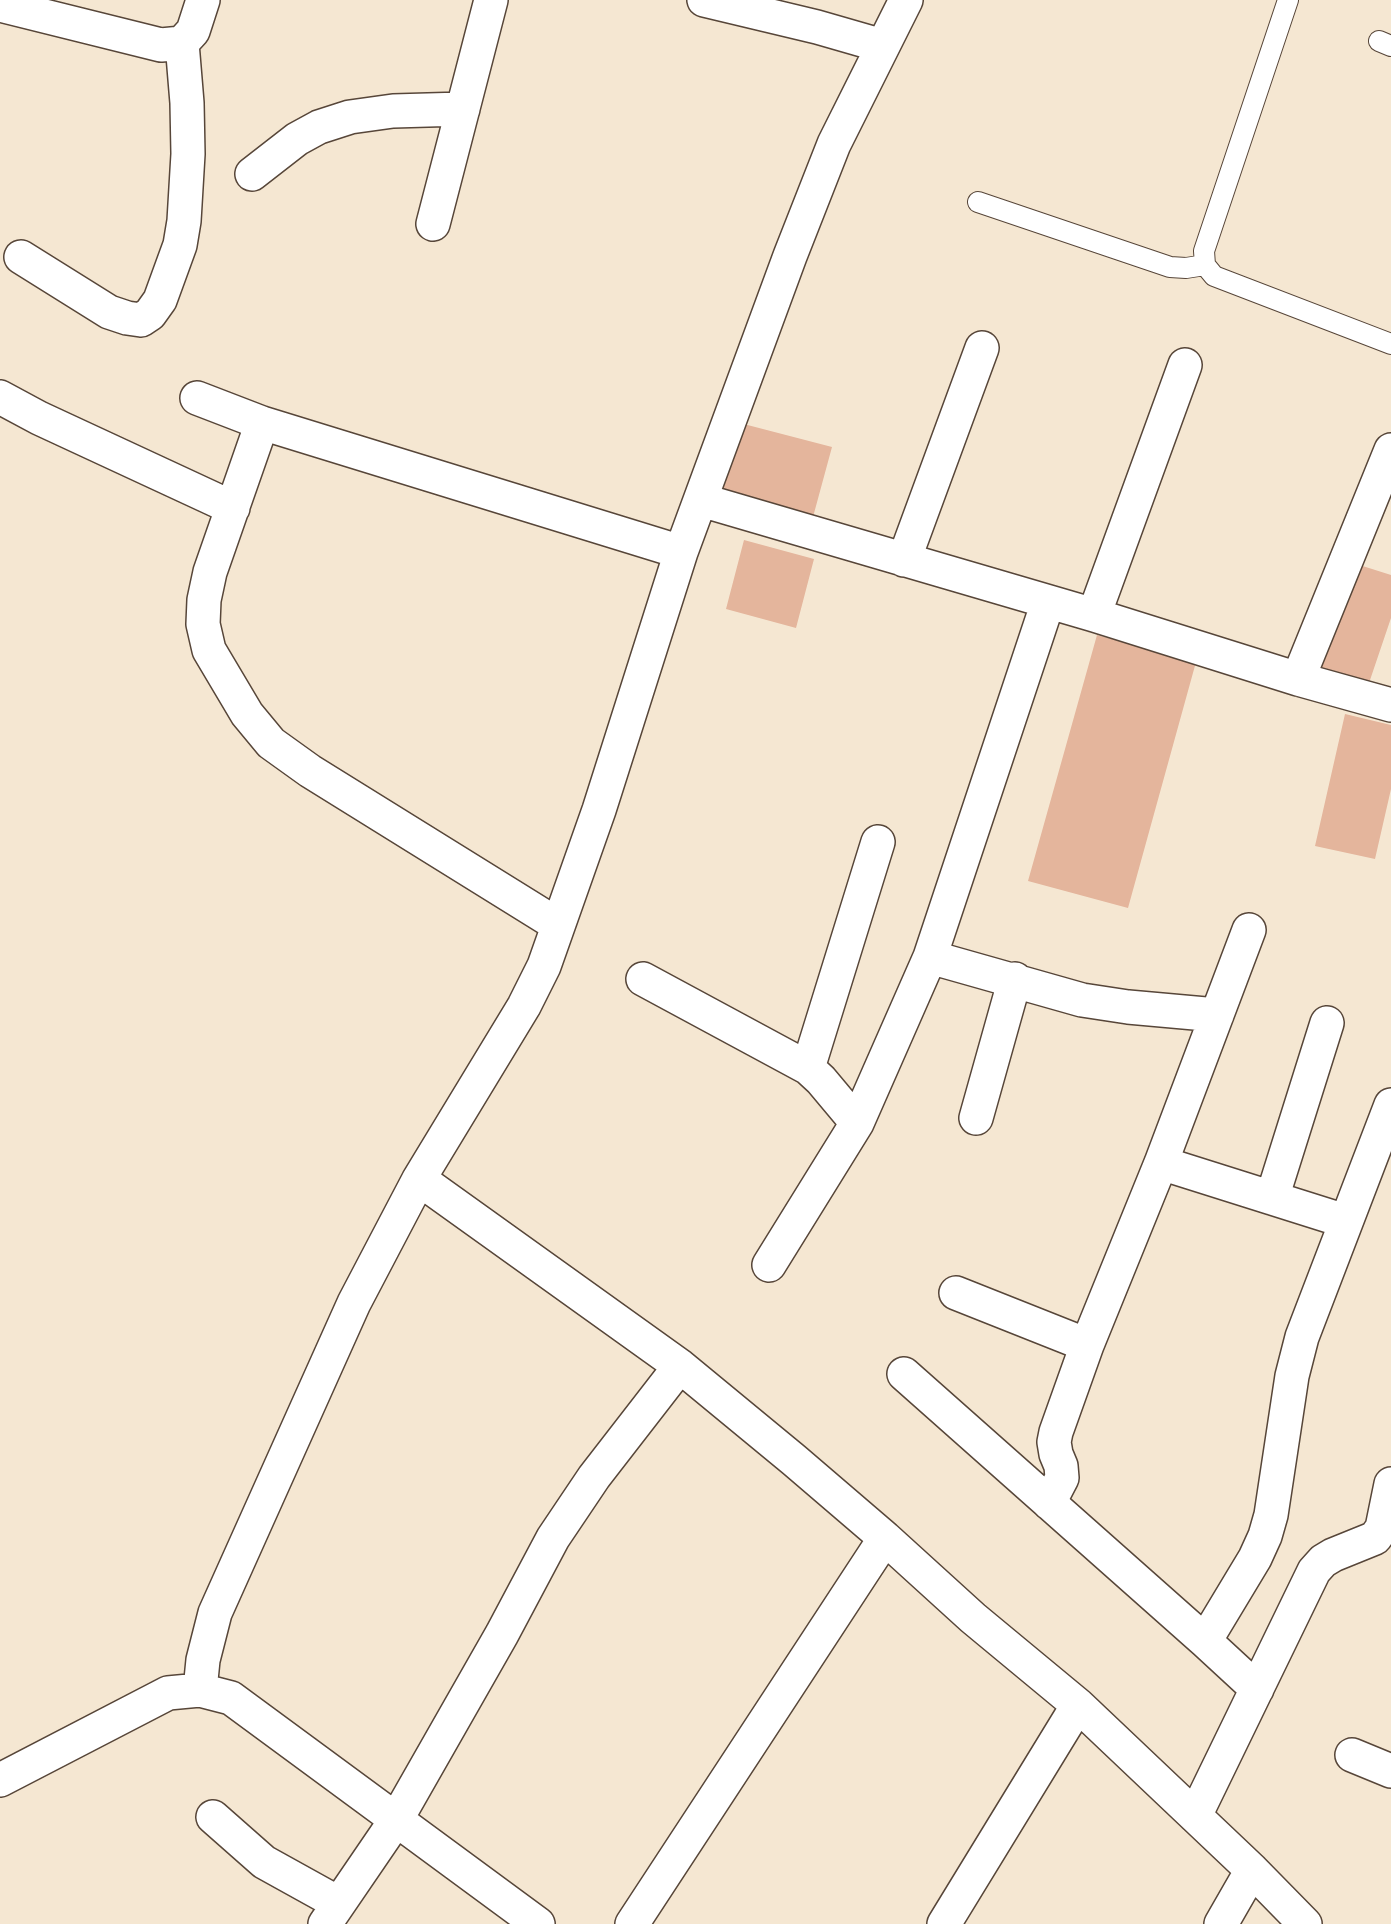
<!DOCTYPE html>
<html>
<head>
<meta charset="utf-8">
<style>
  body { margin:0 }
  canvas { display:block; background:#f5e7d2 }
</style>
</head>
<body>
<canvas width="1391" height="1924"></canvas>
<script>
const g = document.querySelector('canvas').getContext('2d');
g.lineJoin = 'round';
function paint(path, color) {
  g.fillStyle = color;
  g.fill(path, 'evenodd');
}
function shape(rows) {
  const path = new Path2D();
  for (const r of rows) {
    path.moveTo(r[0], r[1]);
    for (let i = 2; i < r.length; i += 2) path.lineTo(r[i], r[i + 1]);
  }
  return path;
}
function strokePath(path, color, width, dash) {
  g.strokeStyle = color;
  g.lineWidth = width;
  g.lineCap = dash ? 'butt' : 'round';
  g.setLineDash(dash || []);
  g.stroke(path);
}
paint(shape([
  [736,422,832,447,813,517,717,492],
  [744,540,814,559,796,628,726,609],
  [1350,562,1391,575,1391,618,1369,683,1316,666],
  [1097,635,1196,662,1128,908,1028,881],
  [1345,714,1391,725,1391,789,1375,859,1315,846]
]), '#e4b59c');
const service = shape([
  [1288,0,1204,251,1205,265,1214,276,1391,344],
  [1379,41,1391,46],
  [978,202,1170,267,1186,268,1205,265]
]);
const minor = shape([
  [704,0,817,27,883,46],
  [0,5,161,45,182,43,193,31,203,0],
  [252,174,297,139,319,127,350,117,393,111,463,109],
  [433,224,491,0],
  [21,257,109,312,127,318,141,320,150,314,160,300,180,245,184,221,188,154,187,103,182,43],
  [0,397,39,418,233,508],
  [197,398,262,423,681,552],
  [262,423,210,572,204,600,203,624,209,650,247,714,271,743,310,771,558,925],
  [701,500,1094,615,1298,679,1391,705],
  [904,560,982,348],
  [1094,615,1185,365],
  [1298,679,1391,450],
  [930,957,1082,1000,1128,1007,1217,1015],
  [643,979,808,1068,821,1080,857,1123],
  [808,1068,878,842],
  [976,1118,1015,979],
  [1161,1163,1345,1221],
  [419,1179,680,1366,794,1460,885,1538,973,1618,1078,1705,1252,1870,1305,1924],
  [1272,1198,1327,1023],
  [769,1265,857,1123,930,957,1048,602],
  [956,1293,1087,1345],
  [904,1374,1205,1641,1257,1689],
  [1049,1503,1062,1478,1061,1466,1056,1454,1054,1442,1056,1432,1087,1345,1161,1163,1249,930],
  [1205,1641,1255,1558,1265,1536,1271,1515,1292,1376,1302,1337,1391,1105],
  [200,1690,203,1660,215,1613,354,1303,419,1179,524,1006,544,966,599,810,681,552,790,256,834,144,906,0],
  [1352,1755,1391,1771],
  [0,1780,168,1693,200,1690,231,1698,538,1924],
  [1195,1816,1314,1571,1323,1561,1333,1555,1375,1538,1382,1528,1391,1484],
  [213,1817,264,1862,338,1903],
  [325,1924,396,1820,502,1634,553,1538,594,1477,680,1366],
  [632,1924,885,1538],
  [944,1924,1078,1705],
  [1221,1924,1252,1870]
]);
strokePath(service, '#574639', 22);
strokePath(minor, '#574639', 36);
strokePath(service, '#fff', 20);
strokePath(minor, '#fff', 33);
</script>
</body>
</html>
